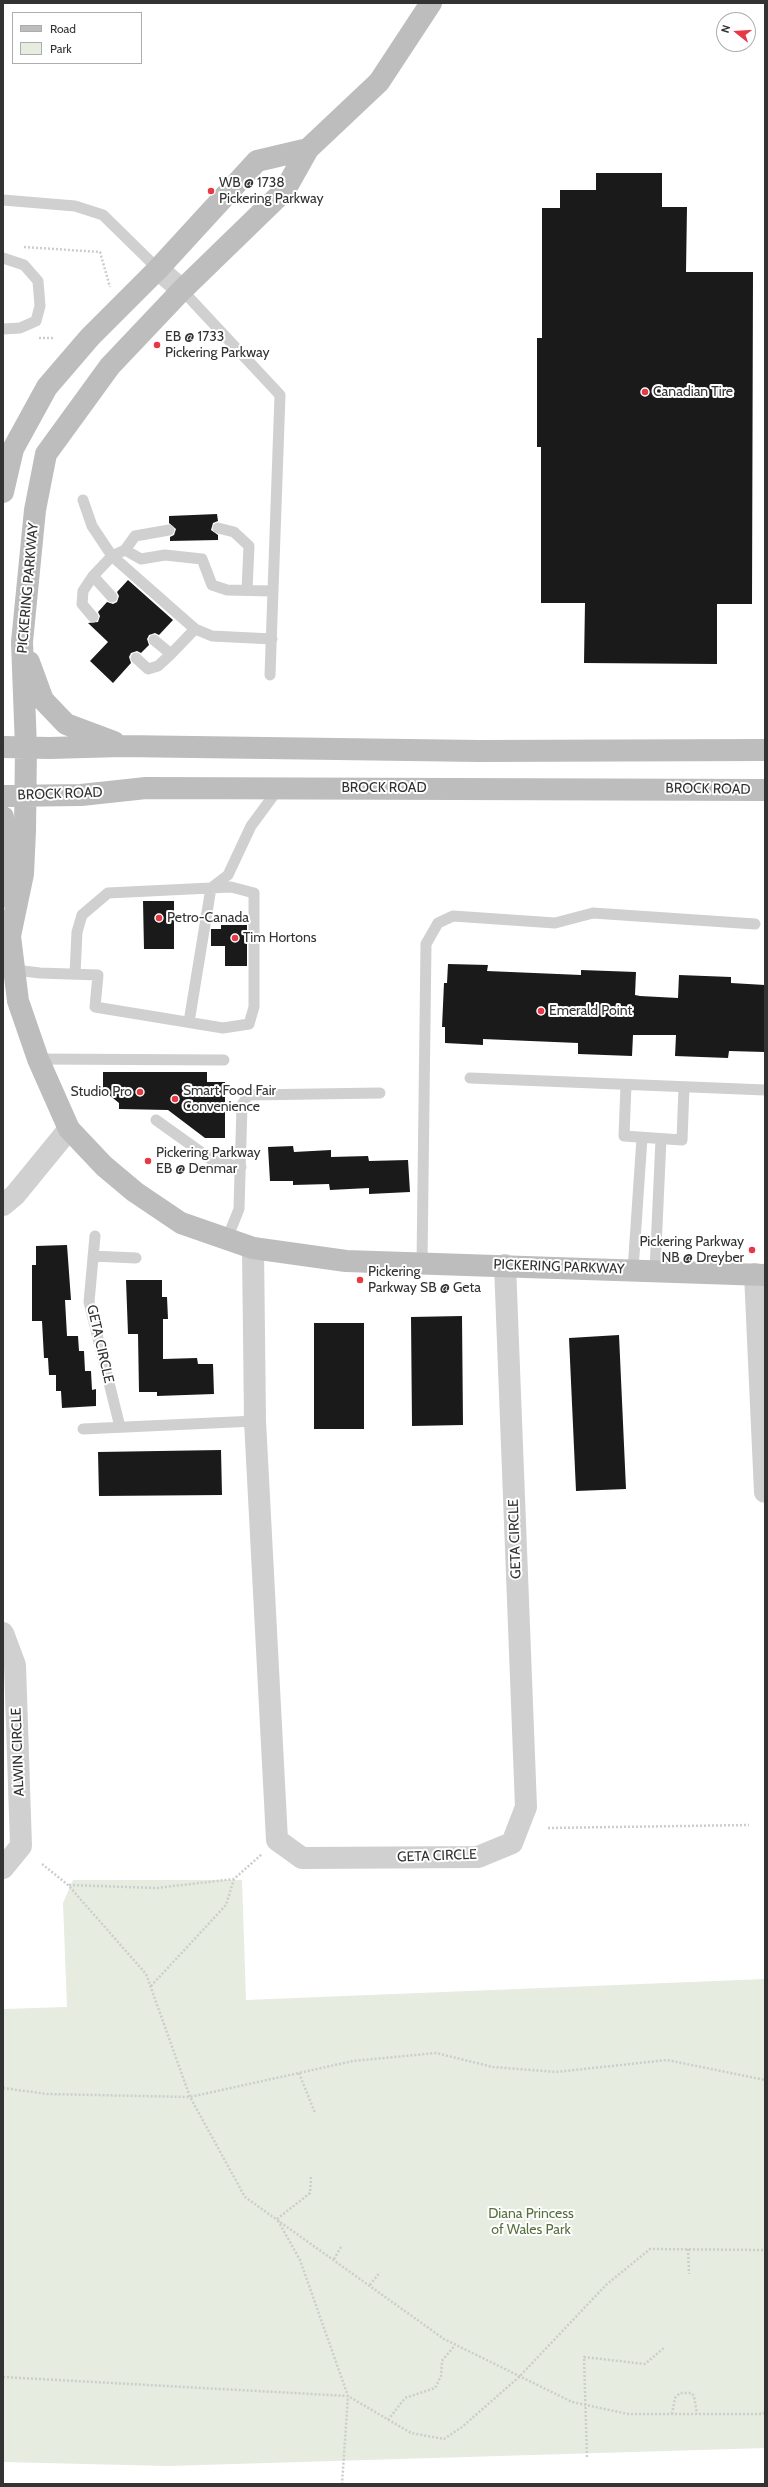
<!DOCTYPE html>
<html>
<head>
<meta charset="utf-8">
<style>
  body { margin:0 }
  #map { position:relative; width:768px; height:2487px; overflow:hidden; background:#fff; font-family:Cabin,sans-serif }
  canvas { display:block }
  .frame { position:absolute; inset:0; border:4px solid #333; pointer-events:none }
  .legend { position:absolute; left:12px; top:12px; width:130px; height:52px; box-sizing:border-box; background:#fff; border:1px solid #adadad; margin:0; padding:5px 7px; list-style:none; font-size:12px; color:#333 }
  .legend li { display:flex; align-items:center; gap:8px; height:20px }
  .legend b { width:20px; border:1px solid #adadad }
  .north { position:absolute; left:716px; top:12px; width:40px; height:40px; box-sizing:border-box; background:#fff; border:1px solid #adadad; border-radius:50%; rotate:287deg; font-size:11px; font-weight:700; line-height:16px; text-align:center; color:#333 }
  .north::after { content:''; display:block; margin:auto; width:14px; height:18px; background:#e63946; clip-path:polygon(50% 0,100% 100%,50% 72%,0 100%) }
</style>
</head>
<body>
<div id="map">
<canvas width="768" height="2487"></canvas>
<div class="frame"></div>
<ul class="legend">
<li><b style="height:5px;background:#bdbdbd"></b>Road</li>
<li><b style="height:11px;background:#e6ecdf"></b>Park</li>
</ul>
<div class="north">N</div>
</div>
<script>
const g = document.querySelector('canvas').getContext('2d');
g.lineJoin = 'round';
function paint(path, color) {
  g.fillStyle = color;
  g.fill(path, 'evenodd');
}
function shape(rows) {
  const path = new Path2D();
  for (const r of rows) {
    path.moveTo(r[0], r[1]);
    for (let i = 2; i < r.length; i += 2) path.lineTo(r[i], r[i + 1]);
  }
  return path;
}
function strokePath(path, color, width, dash) {
  g.strokeStyle = color;
  g.lineWidth = width;
  g.lineCap = dash ? 'butt' : 'round';
  g.setLineDash(dash || []);
  g.stroke(path);
}
function label(font, color, halo, rows, align = 'center') {
  g.font = font + ' Cabin,sans-serif';
  g.lineWidth = 4;
  g.setLineDash([]);
  g.textBaseline = 'middle';
  g.strokeStyle = halo;
  g.fillStyle = color;
  for (const [text, x, y, turn = 0] of rows) {
    g.save();
    g.translate(x, y);
    g.rotate((+turn || 0) * Math.PI / 180);
    g.textAlign = isNaN(turn) ? turn : align;
    if (halo) g.strokeText(text, 0, 0);
    g.fillText(text, 0, 0);
    g.restore();
  }
}
paint(shape([
  [73,1880,242,1880,246,2000,765,1979,765,2448,168,2466,3,2462,3,2009,67,2007,63,1903]
]), '#e6ecdf');
paint(shape([
  [596,173,662,173,662,207,687,207,686,272,753,272,752,604,717,604,717,664,584,663,585,603,541,603,541,447,537,447,537,338,542,338,542,208,560,208,560,190,596,190],
  [217,514,218,521,213,523,211,530,218,535,218,540,170,541,170,537,174,535,176,529,169,523,169,516],
  [128,580,173,620,159,635,155,633,149,635,147,639,149,645,141,653,137,651,131,653,129,657,131,663,113,683,90,661,108,642,88,623,98,622,100,616,98,612,107,602,113,604,117,602,119,596,117,592],
  [143,901,174,901,174,949,144,949],
  [221,925,247,925,247,966,225,966,225,946,211,946,211,929,221,929],
  [448,964,488,965,487,971,581,975,581,970,636,972,635,995,640,996,678,998,679,975,731,977,731,983,765,985,765,1052,729,1051,728,1058,675,1056,676,1035,633,1035,632,1056,578,1054,578,1043,483,1039,483,1045,445,1043,445,1027,442,1027,444,983,447,983],
  [103,1072,207,1072,207,1082,225,1082,225,1138,205,1138,168,1110,119,1109,119,1103,103,1090],
  [293,1146,294,1152,331,1150,331,1157,368,1156,369,1161,408,1160,410,1192,369,1194,369,1188,330,1190,329,1184,293,1185,293,1181,270,1181,268,1147],
  [67,1245,71,1300,65,1300,67,1336,78,1336,79,1351,84,1351,85,1371,91,1371,92,1390,96,1389,96,1406,62,1408,61,1391,56,1391,56,1375,49,1375,48,1358,44,1358,42,1321,32,1321,32,1265,36,1265,36,1246],
  [126,1280,162,1280,162,1297,167,1297,168,1319,163,1319,163,1359,197,1358,198,1364,213,1364,214,1394,157,1396,157,1392,139,1392,138,1334,128,1334],
  [462,1316,463,1425,412,1426,411,1317],
  [314,1323,364,1323,364,1429,314,1429],
  [619,1335,626,1489,576,1491,569,1338],
  [221,1450,222,1495,99,1496,98,1452]
]), '#1a1a1a');
strokePath(shape([
  [24,247,100,252,110,287],
  [39,338,53,338],
  [548,1828,749,1825],
  [42,1864,68,1885,146,1974,190,2097,245,2197,444,2339,572,2402,628,2414,763,2414,765,2412],
  [69,1885,156,1888,234,1879,262,1854],
  [151,1986,226,1905,234,1879],
  [299,2073,315,2113],
  [3,2088,47,2094,190,2097,353,2061,436,2053,493,2067,556,2072,667,2060,765,2080],
  [311,2177,310,2193,277,2219,300,2260,348,2396,342,2484],
  [688,2249,689,2274],
  [334,2259,341,2247],
  [370,2285,380,2272],
  [3,2377,348,2396,411,2433,444,2439,462,2427,519,2377,606,2285,650,2249,765,2250],
  [672,2414,675,2398,680,2393,691,2393,694,2396,697,2414],
  [388,2420,405,2398,435,2388,441,2376,442,2361,455,2345],
  [587,2457,584,2357,645,2364,665,2347]
]), '#cdcdcd', 2.5, [2, 2]);
strokePath(shape([
  [3,200,75,206,103,215,158,269],
  [3,258,24,265,38,281,40,306,36,321,20,328,3,329],
  [182,290,280,395,270,675],
  [83,500,92,526,112,556,195,629,212,636,272,639],
  [218,528,234,532,249,546,247,590],
  [125,550,141,559,165,555,202,559,212,585,227,590,272,591],
  [93,576,112,597],
  [93,617,82,604,83,591,93,576,112,556,125,550,135,536,169,530],
  [154,640,171,654,195,629],
  [136,658,148,669,158,666,171,654],
  [15,970,40,973,98,975,95,1007,223,1028,249,1024,254,1007,254,893,231,887,108,893,82,915,77,932,75,974],
  [189,1022,211,888,228,875,251,826,279,788],
  [38,1059,224,1060],
  [470,1078,765,1090],
  [626,1085,624,1136,682,1140,684,1087],
  [156,1120,212,1160,241,1167],
  [95,1236,89,1302,120,1427],
  [227,1239,239,1209,242,1105,248,1095,380,1093],
  [93,1256,136,1258],
  [422,1263,426,944,438,923,453,916,555,923,593,913,755,924],
  [633,1270,642,1138],
  [655,1270,661,1139],
  [83,1429,255,1421]
]), '#d0d0d0', 11);
strokePath(shape([
  [158,269,182,290],
  [3,1205,15,1195,69,1129],
  [253,1248,255,1421,277,1840,302,1858,478,1857,512,1843,526,1807,505,1265],
  [755,1274,765,1492],
  [3,1633,15,1665,21,1846,3,1868]
]), '#d0d0d0', 22);
strokePath(shape([
  [3,492,13,449,47,387,90,337,158,269,257,161,308,149],
  [29,662,43,700,66,724,114,742],
  [3,747,49,748,122,746,480,751,765,750],
  [3,796,81,795,146,788,765,790],
  [3,817,6,874,15,905],
  [5,922,10,936,18,1001,38,1059,69,1129,104,1166,135,1192,181,1223,253,1248,346,1261,765,1275],
  [10,936,23,874,25,831,26,748,22,642,35,510,46,454,110,366,182,290,285,190,308,149,379,82,431,3]
]), '#bdbdbd', 22);
for (const [x, y, r, color] of [
  [211,191,4,"#e63946"],
  [157,345,4,"#e63946"],
  [645,392,4,"#e63946"],
  [159,918,4,"#e63946"],
  [235,938,4,"#e63946"],
  [541,1011,4,"#e63946"],
  [140,1092,4,"#e63946"],
  [175,1099,4,"#e63946"],
  [148,1161,4,"#e63946"],
  [752,1250,4,"#e63946"],
  [360,1280,4,"#e63946"]
]) {
  const dot = new Path2D();
  dot.arc(x, y, r, 0, 2 * Math.PI);
  g.fillStyle = color;
  g.fill(dot);
  strokePath(dot, '#fff', 1.5);
}
label('14px', '#333', '#fff', [
  ["WB @ 1738",219,183],
  ["Pickering Parkway",219,199],
  ["EB @ 1733",165,337],
  ["Pickering Parkway",165,353],
  ["Canadian Tire",653,392],
  ["Petro-Canada",167,918],
  ["Tim Hortons",243,938],
  ["Emerald Point",549,1011],
  ["Smart Food Fair",183,1091],
  ["Convenience",183,1107],
  ["Studio Pro",132,1092,"right"],
  ["Pickering Parkway",156,1153],
  ["EB @ Denmar",156,1169],
  ["Pickering Parkway",744,1242,"right"],
  ["NB @ Dreyber",744,1258,"right"],
  ["Pickering",368,1272],
  ["Parkway SB @ Geta",368,1288]
], 'left');
label('14px', '#333', '#fff', [
  ["PICKERING PARKWAY",28,588,-85],
  ["BROCK ROAD",384,788],
  ["BROCK ROAD",708,789,1],
  ["BROCK ROAD",60,794,-2],
  ["PICKERING PARKWAY",559,1267,2],
  ["GETA CIRCLE",100,1344,77],
  ["GETA CIRCLE",515,1539,-92],
  ["ALWIN CIRCLE",18,1752,-92],
  ["GETA CIRCLE",437,1856,-2]
]);
label('14px', '#56703f', '#fff', [
  ["Diana Princess",531,2214],
  ["of Wales Park",531,2230]
]);
</script>
</body>
</html>
